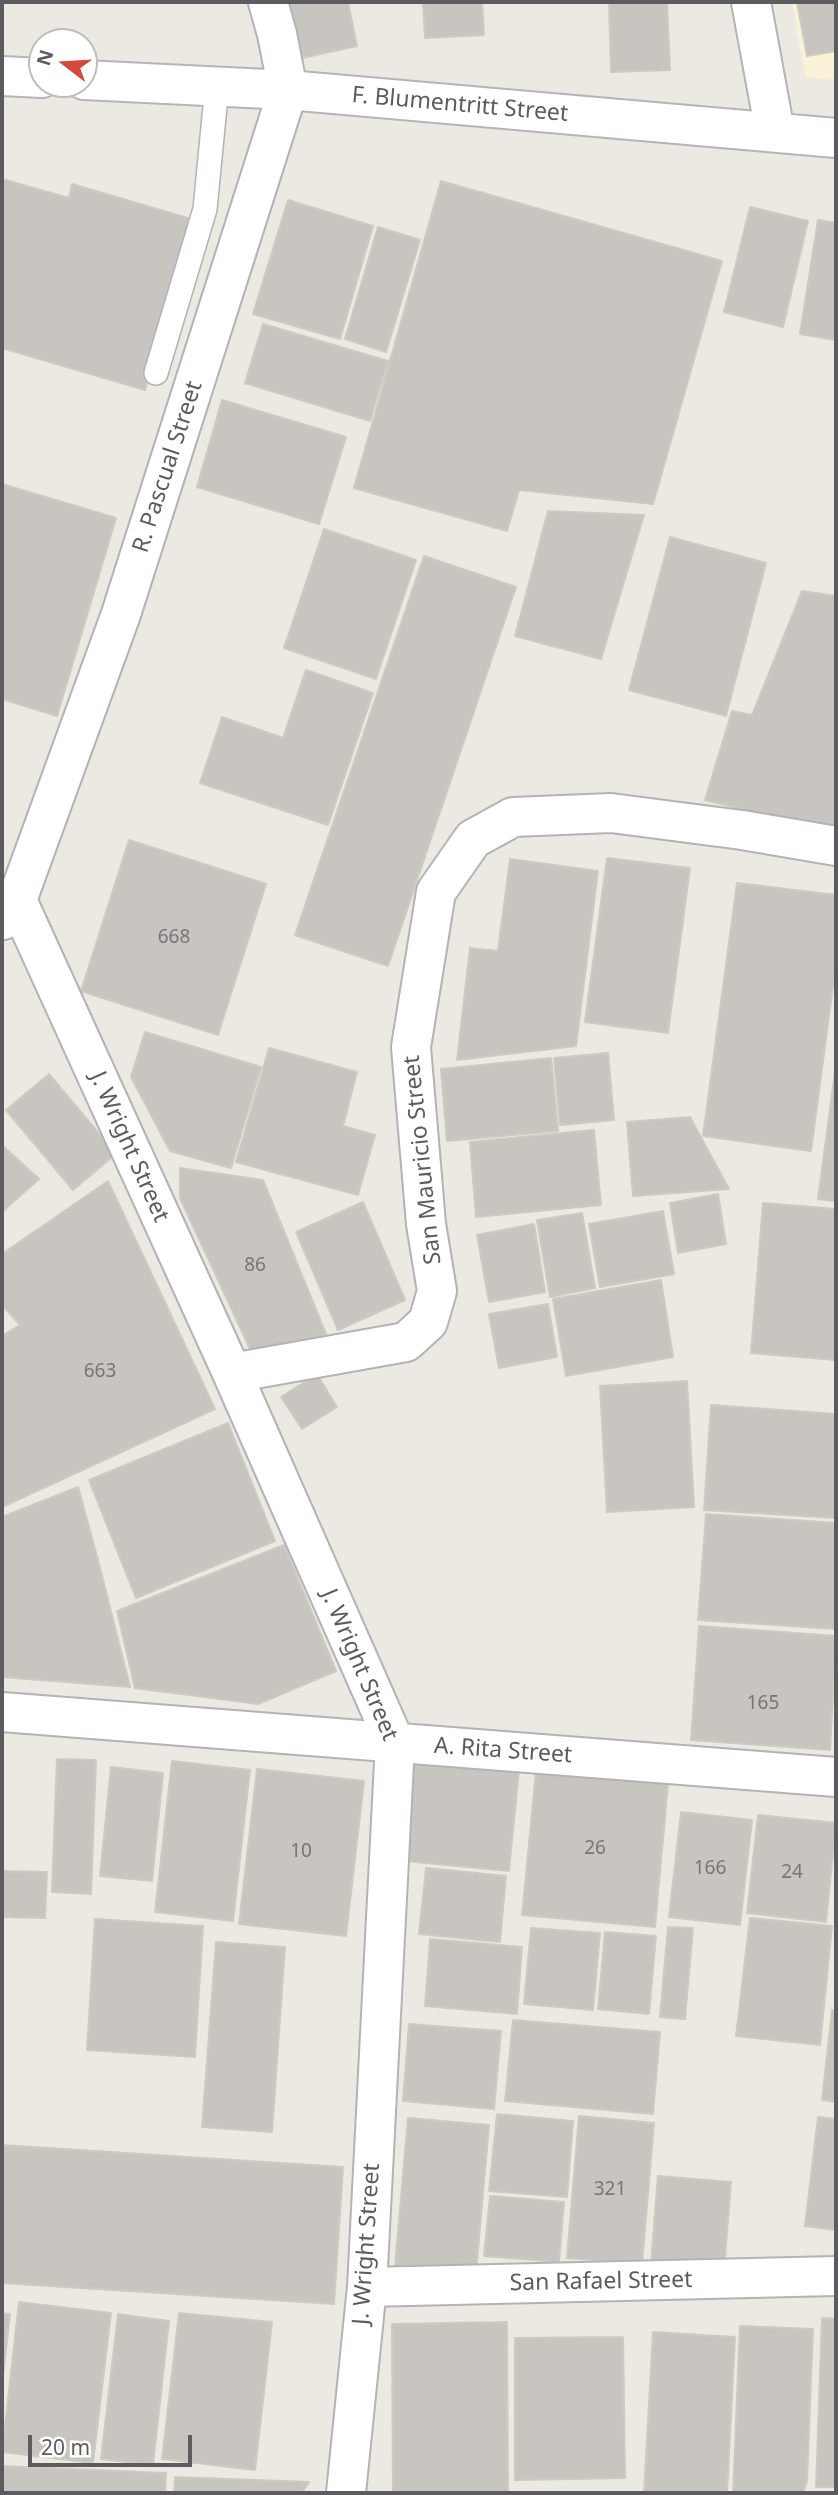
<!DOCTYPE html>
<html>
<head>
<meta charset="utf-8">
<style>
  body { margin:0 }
  #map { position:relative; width:838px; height:2495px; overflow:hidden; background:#ebe9e1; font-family:"Noto Sans",sans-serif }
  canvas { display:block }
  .frame { position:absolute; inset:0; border:4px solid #5a5c60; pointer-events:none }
  .north { position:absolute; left:28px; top:28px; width:70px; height:70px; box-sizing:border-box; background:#fff; border:2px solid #bdbebf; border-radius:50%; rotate:287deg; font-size:19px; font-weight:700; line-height:28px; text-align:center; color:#5a5c60 }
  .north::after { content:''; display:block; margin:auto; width:24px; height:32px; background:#d5493d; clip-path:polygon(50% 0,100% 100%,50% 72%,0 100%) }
  .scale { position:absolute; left:28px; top:2435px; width:164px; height:32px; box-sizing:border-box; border:4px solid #5a5c60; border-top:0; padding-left:9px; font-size:21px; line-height:24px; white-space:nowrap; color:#5a5c60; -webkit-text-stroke:5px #fff; paint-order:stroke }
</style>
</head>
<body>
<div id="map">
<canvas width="838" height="2495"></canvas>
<div class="frame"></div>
<div class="north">N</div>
<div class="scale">20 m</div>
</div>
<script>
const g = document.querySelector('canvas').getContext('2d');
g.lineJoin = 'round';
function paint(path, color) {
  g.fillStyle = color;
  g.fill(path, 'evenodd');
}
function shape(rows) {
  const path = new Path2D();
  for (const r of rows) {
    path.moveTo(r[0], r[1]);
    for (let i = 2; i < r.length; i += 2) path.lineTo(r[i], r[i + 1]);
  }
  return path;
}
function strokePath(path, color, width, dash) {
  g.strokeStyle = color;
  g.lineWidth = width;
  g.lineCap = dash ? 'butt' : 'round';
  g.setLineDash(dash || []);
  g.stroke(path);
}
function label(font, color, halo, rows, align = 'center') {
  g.font = font + ' "Noto Sans",sans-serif';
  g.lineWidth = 7;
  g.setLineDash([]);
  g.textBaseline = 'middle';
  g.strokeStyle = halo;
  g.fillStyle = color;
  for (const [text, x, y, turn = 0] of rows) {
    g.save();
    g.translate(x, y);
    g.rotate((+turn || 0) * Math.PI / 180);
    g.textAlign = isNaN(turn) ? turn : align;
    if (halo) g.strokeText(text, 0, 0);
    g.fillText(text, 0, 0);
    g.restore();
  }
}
paint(shape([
  [792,2,836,2,836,80,805,77]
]), '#f9f1d8');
const building = shape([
  [290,2,348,2,357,46,302,58,290,2],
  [423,2,482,2,484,35,425,38,423,2],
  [609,2,667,2,670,70,611,72,609,2],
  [797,2,836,2,836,51,807,56,797,2],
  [2,179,69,198,72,184,194,220,145,390,2,348,2,179],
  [441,181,722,261,653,504,519,490,507,531,354,488,441,181],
  [288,200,373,226,340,339,253,314,288,200],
  [750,207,808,221,783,327,724,312,750,207],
  [818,220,836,223,836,340,800,334,818,220],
  [378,227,420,240,386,352,345,339,378,227],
  [263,324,388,361,370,421,245,383,263,324],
  [222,400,346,437,319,524,197,487,222,400],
  [2,484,116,518,57,716,2,699,2,484],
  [548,511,644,515,601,659,515,636,548,511],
  [324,529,416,560,376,679,284,648,324,529],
  [670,537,766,563,726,716,629,690,670,537],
  [424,556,516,587,388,966,295,935,424,556],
  [802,591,836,596,836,832,705,800,732,711,752,715,802,591],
  [306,670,373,693,328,825,200,783,222,717,283,738,306,670],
  [129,840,266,884,218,1035,81,991,129,840],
  [607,858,690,868,668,1033,585,1022,607,858],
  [510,859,598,871,576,1046,457,1060,470,948,498,951,510,859],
  [737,883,836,895,836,963,811,1151,703,1136,737,883],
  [145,1032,261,1067,231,1168,170,1151,131,1077,145,1032],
  [269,1048,357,1072,343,1126,375,1135,358,1195,236,1162,269,1048],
  [608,1053,614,1120,560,1125,554,1058,608,1053],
  [551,1058,558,1131,447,1141,441,1069,551,1058],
  [836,1064,836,1201,818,1199,836,1064],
  [49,1074,116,1154,73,1190,6,1110,49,1074],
  [690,1117,729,1189,633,1196,627,1122,690,1117],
  [594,1130,601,1205,476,1217,470,1142,594,1130],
  [2,1145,39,1179,2,1212,2,1145],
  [180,1168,263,1180,326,1334,251,1351,180,1198,180,1168],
  [108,1181,215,1409,2,1507,2,1336,20,1325,2,1305,2,1254,108,1181],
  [718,1194,726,1244,678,1253,670,1203,718,1194],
  [363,1202,405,1300,338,1330,296,1232,363,1202],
  [763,1203,836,1209,836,1360,751,1353,763,1203],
  [663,1211,674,1274,600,1287,589,1224,663,1211],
  [582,1213,595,1288,550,1297,537,1220,582,1213],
  [534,1224,545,1292,489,1302,477,1235,534,1224],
  [661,1280,673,1357,566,1376,553,1299,661,1280],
  [548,1304,557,1357,499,1368,489,1314,548,1304],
  [317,1374,337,1407,302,1429,281,1397,317,1374],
  [687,1381,694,1507,607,1512,600,1386,687,1381],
  [711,1405,836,1414,836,1518,704,1510,711,1405],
  [228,1423,275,1541,136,1598,89,1480,228,1423],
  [78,1487,98,1560,130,1687,2,1677,2,1517,78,1487],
  [706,1514,836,1523,836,1629,698,1620,706,1514],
  [284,1545,336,1671,258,1704,135,1688,117,1611,284,1545],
  [699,1626,836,1636,830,1750,691,1740,699,1626],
  [57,1759,96,1760,91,1894,52,1892,57,1759],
  [414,1760,519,1770,509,1871,405,1861,414,1760],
  [172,1761,250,1770,233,1921,155,1912,172,1761],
  [111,1767,163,1773,152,1881,100,1876,111,1767],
  [257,1769,364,1781,346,1936,239,1924,257,1769],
  [536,1772,668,1784,655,1927,522,1915,536,1772],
  [681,1812,752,1820,740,1925,669,1917,681,1812],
  [758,1815,836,1823,826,1922,747,1913,758,1815],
  [426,1868,506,1876,500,1942,419,1934,426,1868],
  [2,1871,47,1872,45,1918,2,1917,2,1871],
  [750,1918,832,1926,820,2045,736,2036,750,1918],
  [95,1919,203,1926,195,2057,87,2050,95,1919],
  [668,1927,693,1928,685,2019,660,2017,668,1927],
  [531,1928,600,1933,593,2010,524,2004,531,1928],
  [605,1932,656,1936,649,2014,598,2009,605,1932],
  [430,1939,522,1947,517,2014,425,2006,430,1939],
  [216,1942,285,1947,272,2132,202,2127,216,1942],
  [832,2010,836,2011,836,2102,822,2100,832,2010],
  [513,2020,660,2032,653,2114,505,2101,513,2020],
  [409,2024,501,2031,494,2109,403,2101,409,2024],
  [497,2114,573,2121,567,2197,489,2191,497,2114],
  [579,2116,654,2123,642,2264,567,2258,579,2116],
  [818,2117,836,2119,836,2230,805,2226,818,2117],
  [408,2118,489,2125,476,2272,395,2266,408,2118],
  [2,2145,343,2167,334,2304,2,2283,2,2145],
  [658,2176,731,2182,724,2270,651,2263,658,2176],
  [490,2196,564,2202,559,2262,484,2256,490,2196],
  [19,2302,111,2313,93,2463,2,2452,19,2302],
  [2,2313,10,2314,2,2385,2,2313],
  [179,2313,272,2322,255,2470,162,2459,179,2313],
  [118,2314,169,2321,153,2465,101,2459,118,2314],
  [822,2318,836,2319,836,2487,816,2487,822,2318],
  [507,2322,508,2492,393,2493,392,2324,507,2322],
  [740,2326,813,2329,807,2481,803,2493,733,2493,740,2326],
  [653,2332,735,2337,727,2493,644,2493,653,2332],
  [623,2337,625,2478,515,2480,515,2338,623,2337],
  [2,2466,166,2473,165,2493,2,2493,2,2466],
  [175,2477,309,2482,302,2493,174,2493,175,2477]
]);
paint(building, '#c8c5c0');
strokePath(building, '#cfcac0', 2);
const service = shape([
  [156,373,205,209,217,86]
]);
const minor = shape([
  [751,2,775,132],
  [17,900,232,1373,395,1743,367,2287,346,2493],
  [3,920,17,900,121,614,288,90,277,34,268,2],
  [232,1373,406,1342,428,1322,437,1291,426,1224,411,1047,436,892,473,839,513,817,611,813,742,830,836,846],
  [2,1712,836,1777],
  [367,2287,836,2276]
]);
const secondary = shape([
  [2,76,42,78],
  [84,80,288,90,836,138]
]);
strokePath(service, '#b1b3b7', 26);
strokePath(minor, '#b1b3b7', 42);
strokePath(secondary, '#b3b5ba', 42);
strokePath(service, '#fff', 23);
strokePath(minor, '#fff', 38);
strokePath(secondary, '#fff', 38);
label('19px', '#767678', null, [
  ["668",174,938],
  ["86",255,1266],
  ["663",100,1372],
  ["165",763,1704],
  ["26",595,1849],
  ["10",301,1852],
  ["166",710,1869],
  ["24",792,1873],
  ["321",610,2190]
]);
label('23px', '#5a5c60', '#fff', [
  ["F. Blumentritt Street",460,105,5],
  ["R. Pascual Street",168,467,-72],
  ["J. Wright Street",129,1147,66],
  ["San Mauricio Street",423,1160,-96],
  ["J. Wright Street",359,1665,67],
  ["A. Rita Street",503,1751,4],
  ["J. Wright Street",367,2244,-86],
  ["San Rafael Street",601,2282,-1]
]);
</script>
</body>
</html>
